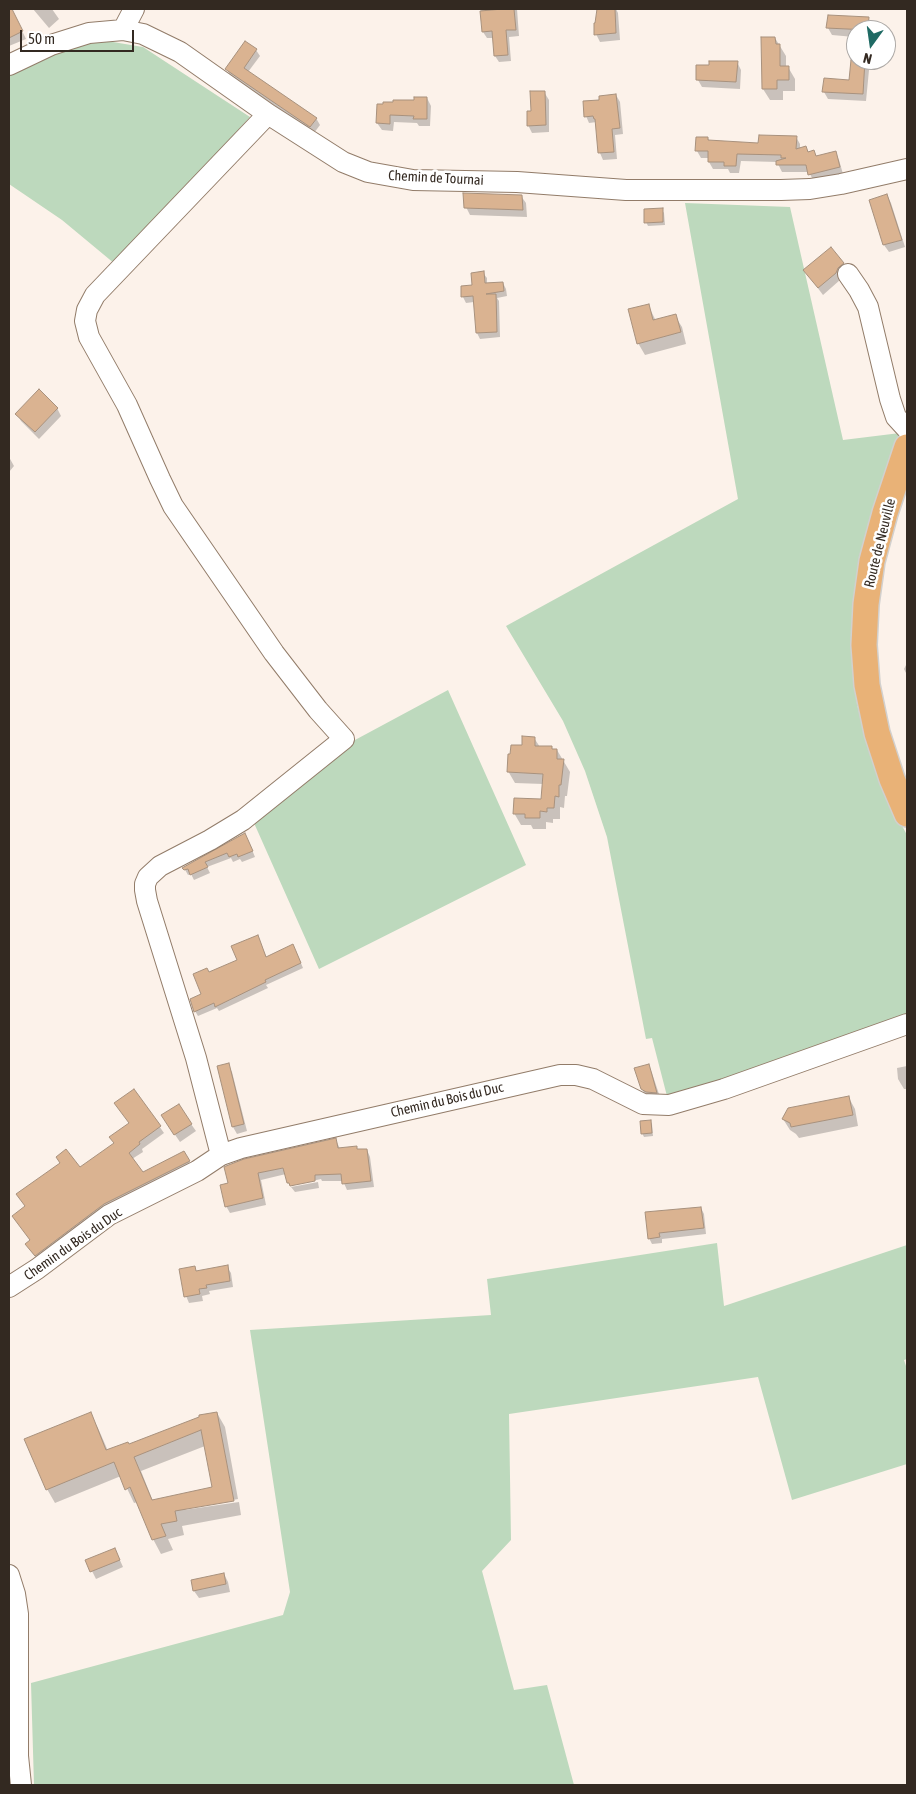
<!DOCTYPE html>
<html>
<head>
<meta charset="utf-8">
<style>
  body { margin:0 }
  #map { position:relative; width:916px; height:1794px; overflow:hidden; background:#fcf2ea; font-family:"Asap Condensed",sans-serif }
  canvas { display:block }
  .frame { position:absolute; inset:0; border:10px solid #332921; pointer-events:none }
  .north { position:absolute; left:846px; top:20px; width:50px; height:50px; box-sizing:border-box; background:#fff; border:1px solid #ada9a6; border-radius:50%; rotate:194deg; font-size:14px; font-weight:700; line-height:20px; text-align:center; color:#332921 }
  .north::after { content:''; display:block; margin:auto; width:18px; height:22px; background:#1f6a64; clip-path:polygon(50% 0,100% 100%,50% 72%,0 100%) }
  .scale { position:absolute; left:20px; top:30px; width:114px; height:22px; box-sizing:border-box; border:2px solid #332921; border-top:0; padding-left:6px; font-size:15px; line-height:18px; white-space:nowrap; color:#332921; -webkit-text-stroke:4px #fff; paint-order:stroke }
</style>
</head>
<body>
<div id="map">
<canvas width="916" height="1794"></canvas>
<div class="frame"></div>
<div class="north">N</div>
<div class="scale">50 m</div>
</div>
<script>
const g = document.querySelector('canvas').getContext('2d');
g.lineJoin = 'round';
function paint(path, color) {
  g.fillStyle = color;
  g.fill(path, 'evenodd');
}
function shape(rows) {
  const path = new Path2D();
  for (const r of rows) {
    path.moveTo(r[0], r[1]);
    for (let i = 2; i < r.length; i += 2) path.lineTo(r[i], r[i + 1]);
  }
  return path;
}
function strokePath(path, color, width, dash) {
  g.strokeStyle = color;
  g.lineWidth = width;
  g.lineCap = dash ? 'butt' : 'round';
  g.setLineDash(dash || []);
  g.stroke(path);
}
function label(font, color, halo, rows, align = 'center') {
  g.font = font + ' "Asap Condensed",sans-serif';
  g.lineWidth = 5;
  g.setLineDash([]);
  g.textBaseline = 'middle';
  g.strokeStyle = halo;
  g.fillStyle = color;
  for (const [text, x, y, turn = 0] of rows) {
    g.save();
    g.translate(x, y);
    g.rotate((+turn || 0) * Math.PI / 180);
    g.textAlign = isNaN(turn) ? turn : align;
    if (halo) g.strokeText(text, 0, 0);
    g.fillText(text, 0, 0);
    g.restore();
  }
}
paint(shape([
  [101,40,143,47,250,117,115,264,62,220,9,184,9,75,56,53],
  [685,203,790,207,843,440,900,433,872,529,854,650,857,704,865,738,887,798,907,835,907,1023,668,1100,652,1038,646,1039,607,837,585,771,563,721,506,626,738,499],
  [448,690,526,865,319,969,254,823,355,740],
  [717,1243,724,1306,907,1245,907,1359,904,1360,907,1369,907,1464,792,1500,758,1377,509,1414,511,1540,482,1571,514,1690,547,1685,574,1785,34,1785,31,1683,283,1615,290,1592,250,1330,491,1315,487,1279]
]), '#bdd9bd');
paint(shape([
  [9,9,12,10,26,39,9,46],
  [33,9,52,9,59,19,49,28],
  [481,9,517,9,519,36,509,37,511,61,499,62,495,56,494,38,487,38,483,32],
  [598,9,616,9,618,13,620,40,600,42,596,34],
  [868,18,872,26,872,30,856,30,856,60,870,60,866,101,828,99,824,92,850,81,854,37,832,35,828,28],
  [775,38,786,56,786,67,788,67,795,79,795,91,783,91,783,100,770,100,763,89],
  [256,50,260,56,248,72,316,118,320,125,314,133,230,76,227,69],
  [737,62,741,70,740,89,702,87,698,80],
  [544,92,549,100,549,132,532,133,528,125,532,113],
  [616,95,620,102,623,134,615,135,617,159,603,160,600,153,597,122,589,123,586,116,600,101],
  [427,98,431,106,430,126,419,126,417,123,394,122,393,131,382,130,377,123,384,106],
  [796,137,800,144,800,149,806,148,809,153,814,152,817,157,835,152,839,160,843,174,814,182,809,172,782,172,777,162,741,161,739,173,730,173,728,169,713,169,709,162,709,158,701,158,697,151,708,138,710,142,760,144],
  [887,195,891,203,905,247,889,252,884,245,870,201],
  [521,196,526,203,527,217,470,215,466,207],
  [662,210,664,213,665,225,648,226,646,222],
  [831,249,848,271,841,276,840,280,823,295,805,271],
  [483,273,487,278,487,285,503,283,506,289,507,296,497,298,499,301,500,337,480,339,477,333,474,302,466,303,463,297,462,287,473,286],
  [648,305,656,321,675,316,682,327,686,344,645,355,638,343],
  [57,408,61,416,39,439,21,421,17,414],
  [9,457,14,466,9,472],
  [907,663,907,675,904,669],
  [534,738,540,747,551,748,553,750,557,750,570,772,567,796,565,796,564,808,560,807,560,819,553,819,553,823,546,822,546,829,533,829,531,825,521,825,514,813,542,800,543,784,515,783,508,771,523,747],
  [248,840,255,857,242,862,240,859,233,862,231,858,207,867,210,873,194,880,191,874,188,875,184,868],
  [260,942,267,958,296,951,303,968,266,985,268,988,219,1011,217,1008,198,1016,195,1011,202,994],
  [228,1065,232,1072,247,1131,237,1134,233,1127,219,1067],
  [648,1065,652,1073,661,1100,646,1097,642,1089],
  [907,1066,907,1089,904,1089,898,1079,897,1068],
  [134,1090,164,1133,142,1149,143,1152,132,1159,143,1173,184,1153,193,1168,39,1262,31,1251,31,1241,80,1169,115,1143,130,1123],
  [849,1098,855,1109,858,1126,799,1138,796,1134,790,1130,783,1119],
  [650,1121,652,1124,653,1136,644,1137,642,1133],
  [167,1123,191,1124,196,1131,180,1142],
  [336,1140,340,1149,356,1147,358,1150,367,1150,370,1157,374,1187,347,1190,343,1181,322,1181,321,1179,290,1186,286,1174,261,1180,266,1205,230,1213,226,1206,221,1186],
  [318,1182,319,1188,295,1192,291,1187],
  [701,1208,704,1214,706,1234,662,1239,662,1243,652,1244,649,1238],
  [194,1267,197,1272,227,1267,231,1273,233,1287,209,1291,210,1294,202,1296,203,1301,189,1303,186,1296],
  [217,1413,225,1427,238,1499,190,1508,184,1510,239,1502,241,1515,182,1526,184,1535,168,1539,173,1550,161,1554,153,1539,138,1502,134,1503,121,1476,55,1503,47,1489,90,1414,98,1428,108,1451,129,1446],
  [205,1446,213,1488,153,1501,141,1471],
  [115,1549,123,1567,96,1579,87,1561],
  [224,1574,228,1582,230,1592,199,1598,194,1591,193,1581]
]), '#0003');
const building = shape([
  [9,9,12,9,23,31,9,38,9,9],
  [503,9,514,9,516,30,506,30,508,55,494,56,492,31,482,32,480,11,503,9],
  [597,9,615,9,616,33,594,35,594,23,595,23,597,9],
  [828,15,869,17,868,30,826,28,828,15],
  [761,37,775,37,776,44,780,44,780,66,789,66,789,80,777,80,777,89,762,89,761,37],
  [245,41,257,49,244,68,317,118,310,127,225,69,245,41],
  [851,60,865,60,863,94,822,92,824,78,849,80,851,60],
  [709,61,738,61,736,82,696,80,696,65,709,65,709,61],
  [530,91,545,91,546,125,527,126,527,111,531,111,530,91],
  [616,94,620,128,612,129,614,152,598,153,595,119,594,119,593,116,584,117,583,101,599,100,599,96,616,94],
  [414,97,427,97,427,119,413,119,414,116,390,115,390,124,376,123,377,104,383,104,383,102,393,102,393,100,414,100,414,97],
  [759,135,797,136,796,149,806,146,808,152,814,150,816,156,836,151,840,167,808,175,806,165,776,165,776,161,786,158,781,158,781,155,737,154,736,166,724,166,724,162,708,162,708,151,695,151,696,137,708,137,708,140,758,143,759,135],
  [463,193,522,195,523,210,464,208,463,193],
  [887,194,902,240,883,245,869,200,887,194],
  [663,208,663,222,644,223,644,209,663,208],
  [831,247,844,263,838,268,836,273,818,288,803,270,831,247],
  [484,271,485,283,503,282,504,291,486,294,496,294,497,332,476,333,473,296,461,297,461,286,472,285,471,273,484,271],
  [649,304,653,320,676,314,681,332,637,344,628,309,649,304],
  [39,389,58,408,35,432,15,414,39,389],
  [522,736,535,737,535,746,552,746,552,749,557,749,557,759,564,759,561,785,559,785,559,797,555,796,554,808,547,808,547,812,540,811,540,818,525,818,525,814,513,814,514,798,541,799,543,774,507,772,508,754,510,754,511,745,522,745,522,736],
  [245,833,253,851,238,857,237,854,229,857,227,853,205,862,208,867,190,875,188,869,184,870,182,868,245,833],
  [258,935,266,957,293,944,301,963,265,980,266,982,215,1007,214,1003,194,1012,190,999,201,994,193,974,207,968,209,972,237,960,231,946,258,935],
  [229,1063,244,1124,232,1127,217,1066,229,1063],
  [649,1064,657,1093,646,1092,641,1089,634,1068,649,1064],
  [134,1089,161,1126,139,1142,140,1144,129,1153,143,1172,184,1151,190,1161,104,1204,35,1256,25,1244,30,1240,12,1216,25,1206,16,1194,60,1163,56,1157,66,1149,80,1167,114,1143,109,1137,129,1123,114,1103,134,1089],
  [849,1096,853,1115,791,1127,790,1123,782,1119,788,1108,849,1096],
  [179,1104,192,1124,174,1135,161,1115,179,1104],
  [651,1120,652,1133,641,1134,640,1121,651,1120],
  [336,1138,338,1148,357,1146,357,1149,367,1149,371,1181,342,1184,341,1174,315,1175,315,1181,290,1186,289,1183,287,1183,283,1168,258,1173,263,1198,225,1207,220,1185,228,1183,224,1167,226,1166,244,1159,336,1138],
  [701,1207,704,1228,659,1233,660,1237,648,1239,645,1212,701,1207],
  [228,1265,230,1281,206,1285,207,1288,199,1289,200,1294,184,1297,179,1269,195,1266,196,1271,228,1265],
  [91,1412,106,1450,128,1442,129,1444,199,1417,199,1415,217,1412,234,1501,175,1511,177,1521,161,1524,166,1536,152,1540,130,1487,125,1490,114,1462,46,1490,24,1439,91,1412],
  [201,1430,212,1487,152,1500,134,1457,201,1430],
  [115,1548,120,1560,90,1572,85,1560,115,1548],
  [224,1573,226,1584,193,1591,191,1580,224,1573]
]);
paint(building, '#dab391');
strokePath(building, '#a8917d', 1);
const minor = shape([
  [123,30,134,9],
  [9,65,51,45,89,33,123,30,143,34,180,52,268,114,343,162,368,172,413,180,517,182,626,190,781,190,810,189,841,184,907,169],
  [848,274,859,290,868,307,890,399,896,417,907,429],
  [221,1155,196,1058,147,901,145,890,145,884,148,877,160,866,210,840,243,820,344,739,318,710,274,653,173,506,160,479,127,405,89,337,85,321,87,310,95,295,268,114],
  [9,1287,37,1269,109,1215,197,1171,221,1155,241,1148,560,1075,576,1075,593,1079,643,1104,669,1105,724,1089,907,1024],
  [9,1575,15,1594,18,1614,18,1756,21,1785]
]);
const major = shape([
  [907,447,885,513,872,561,866,604,864,645,867,685,877,733,892,779,907,814]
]);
strokePath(minor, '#927c69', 22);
strokePath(major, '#d2d0ce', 28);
strokePath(minor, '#fff', 20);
strokePath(major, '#e9b277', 25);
label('14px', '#332921', '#fff', [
  ["Chemin de Tournai",436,178,3],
  ["Route de Neuville",880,543,-76],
  ["Chemin du Bois du Duc",447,1100,-13],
  ["Chemin du Bois du Duc",73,1244,-35]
]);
</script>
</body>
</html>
